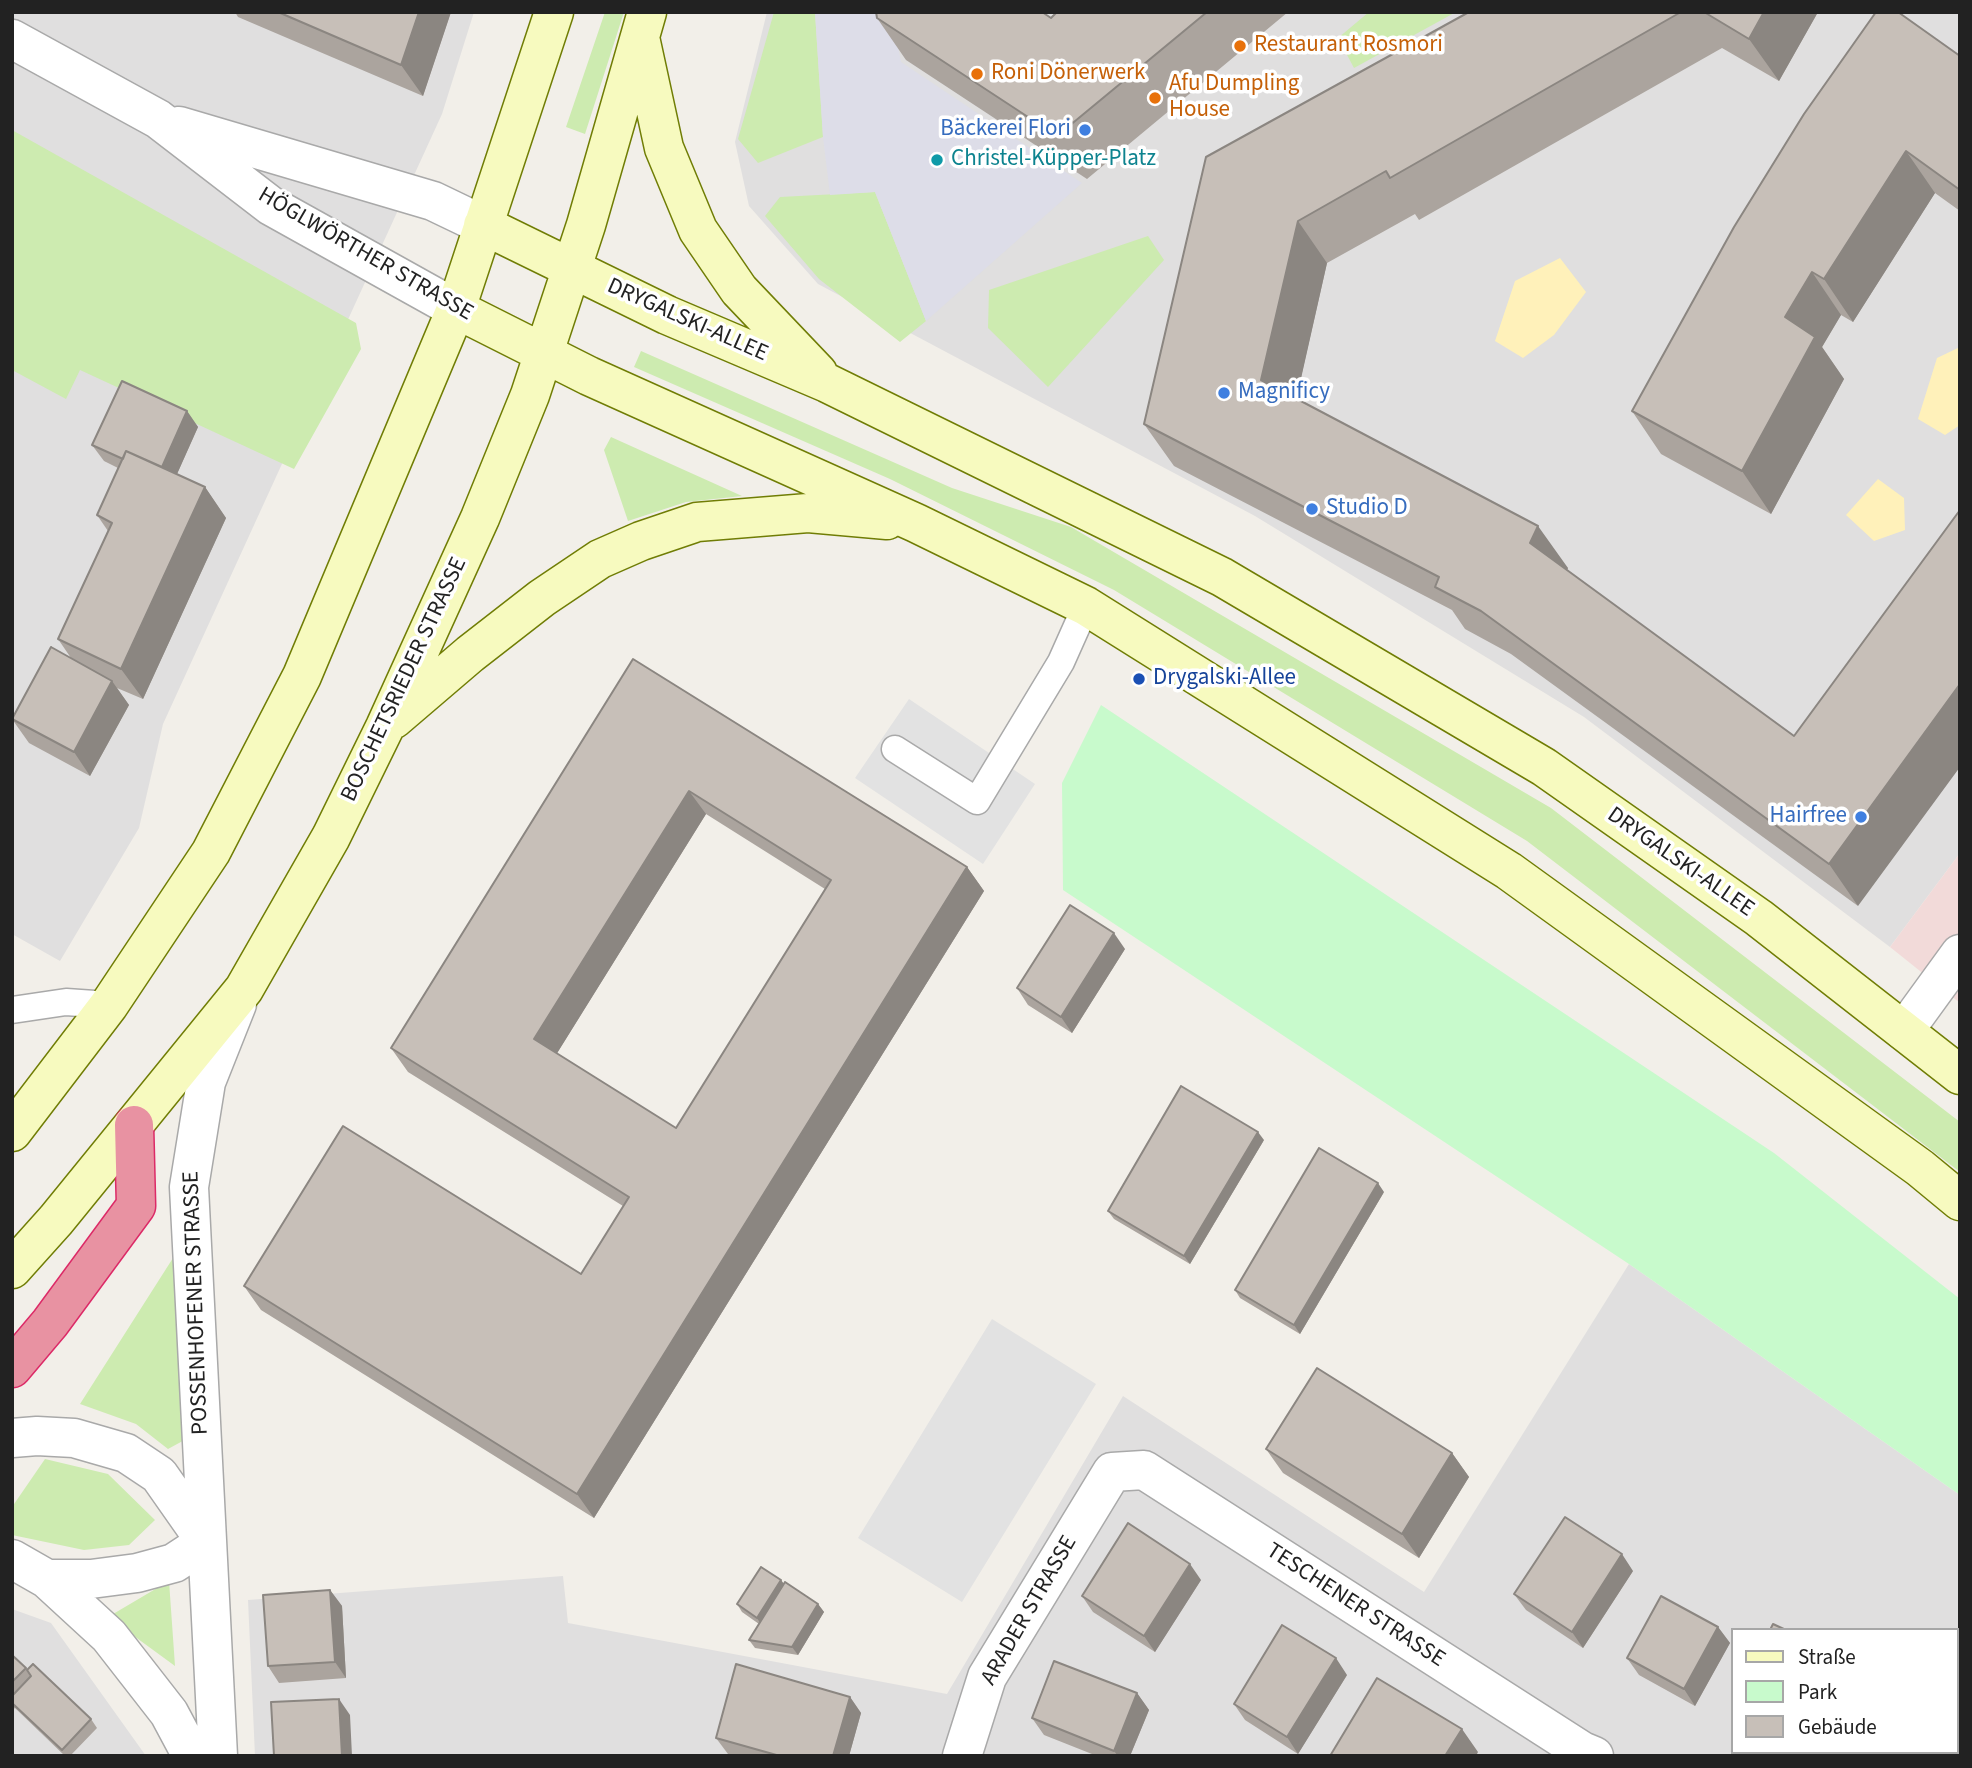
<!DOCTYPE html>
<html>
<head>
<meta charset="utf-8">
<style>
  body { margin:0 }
  #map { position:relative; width:1972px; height:1768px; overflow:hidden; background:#f2efe9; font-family:"Source Sans 3",sans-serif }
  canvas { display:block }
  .frame { position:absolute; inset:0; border:14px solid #222; pointer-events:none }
  .legend { position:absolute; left:1731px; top:1628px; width:228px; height:126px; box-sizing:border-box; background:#fff; border:2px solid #a7a7a7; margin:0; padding:9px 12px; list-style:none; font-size:21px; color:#222 }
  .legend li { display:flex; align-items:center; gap:14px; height:35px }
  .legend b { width:35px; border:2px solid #a7a7a7 }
</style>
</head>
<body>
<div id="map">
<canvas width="1972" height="1768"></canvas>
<div class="frame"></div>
<ul class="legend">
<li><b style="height:9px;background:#f7fabf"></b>Straße</li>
<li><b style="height:19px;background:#c8facc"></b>Park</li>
<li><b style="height:19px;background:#c7bfb8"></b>Gebäude</li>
</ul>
</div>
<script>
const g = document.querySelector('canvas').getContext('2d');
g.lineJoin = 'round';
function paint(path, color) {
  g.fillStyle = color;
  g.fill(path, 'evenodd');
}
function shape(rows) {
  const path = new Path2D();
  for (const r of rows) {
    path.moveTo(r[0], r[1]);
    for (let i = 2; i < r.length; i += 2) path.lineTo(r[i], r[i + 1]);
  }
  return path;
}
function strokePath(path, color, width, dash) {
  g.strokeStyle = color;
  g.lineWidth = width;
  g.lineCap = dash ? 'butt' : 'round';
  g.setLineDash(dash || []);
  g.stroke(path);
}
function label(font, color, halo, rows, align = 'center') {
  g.font = font + ' "Source Sans 3",sans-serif';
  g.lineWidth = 7;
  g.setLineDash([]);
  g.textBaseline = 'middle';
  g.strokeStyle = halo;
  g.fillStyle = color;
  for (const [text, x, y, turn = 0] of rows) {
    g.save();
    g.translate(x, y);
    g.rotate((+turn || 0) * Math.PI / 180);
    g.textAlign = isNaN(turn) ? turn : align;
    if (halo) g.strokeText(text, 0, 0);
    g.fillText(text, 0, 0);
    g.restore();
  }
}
paint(shape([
  [12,12,474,12,442,114,163,724,139,828,60,961,12,934],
  [767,12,1960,12,1960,853,1890,947,1584,717,1255,516,818,284,749,206,735,142],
  [1629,1264,1960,1495,1960,1756,255,1756,248,1600,563,1576,568,1623,947,1694,1123,1396,1424,1592],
  [1732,1630,1956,1630,1956,1752,1732,1752],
  [12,1609,51,1623,146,1756,12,1756]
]), '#e0dfdf');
paint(shape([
  [1960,853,1960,1003,1890,947]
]), '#f2dad9');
paint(shape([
  [605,12,624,12,585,134,566,127],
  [774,12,815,12,823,137,758,163,738,139],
  [1369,12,1456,12,1354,68,1338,38],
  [12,130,356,323,361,349,294,469,80,370,66,399,12,370],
  [875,192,926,321,900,342,819,279,765,216,780,197],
  [1148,236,1164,260,1048,387,988,328,989,290],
  [641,351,952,488,1071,527,1551,808,1960,1122,1960,1172,1527,841,1114,590,890,479,634,367],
  [611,437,742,496,686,502,628,521,604,450],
  [180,1247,190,1437,168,1449,136,1424,80,1404],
  [45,1459,108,1474,155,1520,129,1545,84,1550,12,1535,12,1507],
  [169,1581,175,1666,108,1617]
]), '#cdebb0');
paint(shape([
  [1560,258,1586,292,1554,335,1523,358,1495,341,1515,281],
  [1960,347,1960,425,1945,435,1918,419,1937,358],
  [1878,479,1904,498,1905,530,1874,541,1846,515]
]), '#fff1ba');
paint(shape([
  [1101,705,1774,1153,1960,1299,1960,1495,1629,1264,1063,890,1062,783]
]), '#c8facc');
paint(shape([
  [909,699,1035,784,983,864,855,778],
  [992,1319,1096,1384,962,1602,858,1538]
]), '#e2e2e2');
paint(shape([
  [815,12,891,12,901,62,1082,183,926,321,875,192,830,195,823,137]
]), '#dddde8');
const service = shape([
  [895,749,977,801,1061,662,1086,606],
  [12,1010,66,1002,109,1005]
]);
const minor = shape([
  [1904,1031,1960,954],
  [12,1438,37,1436,74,1438,126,1453,159,1475,206,1542],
  [12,1559,47,1579,109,1636,169,1713,192,1756],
  [47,1579,91,1579,137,1573,174,1563,206,1542],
  [218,1756,189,1187,206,1082,237,1004],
  [962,1756,987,1677,1112,1472,1144,1470,1582,1751,1594,1756]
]);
const tertiary = shape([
  [12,39,158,119,271,206,456,309],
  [179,126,433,201,483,225]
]);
const secondary = shape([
  [641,42,664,148,698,230,739,290,818,373],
  [483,225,667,315,827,383,1222,577,1544,767,1759,918,1960,1075],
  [456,309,589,376,916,523,1086,606,1509,871,1920,1168,1960,1201],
  [394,719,470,654,542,598,600,559,641,541,697,522,808,513,887,520],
  [12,1132,109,1005,211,852,302,676,456,309,554,12],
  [12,1269,56,1220,244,989,331,837,385,727,480,518,530,395,586,225,647,12]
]);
const motorway = shape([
  [12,1368,50,1323,136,1206,134,1125]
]);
strokePath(service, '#a9a9a9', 29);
strokePath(minor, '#a9a9a9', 41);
strokePath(tertiary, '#a9a9a9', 41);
strokePath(secondary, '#707d05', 41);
strokePath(motorway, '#dc2a67', 41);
strokePath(service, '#fff', 26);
strokePath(minor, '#fff', 38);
strokePath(tertiary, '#fff', 38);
strokePath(secondary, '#f7fabf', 38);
strokePath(motorway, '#e892a2', 38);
paint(shape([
  [235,12,451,12,423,96,238,17],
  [1057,12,1288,12,1087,179,906,60,877,18,1051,18],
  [1469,12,1818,12,1779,81,1722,48,1419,220,1415,214,1327,263,1296,399,1568,568,1567,570,1794,736,1858,906,1511,654,1465,629,1452,610,1174,466,1144,424,1206,157],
  [1960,56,1960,211,1935,193,1853,322,1841,315,1822,347,1844,379,1771,514,1661,454,1632,411],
  [187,411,198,427,177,474,205,487,226,518,143,699,117,688,129,705,90,776,29,743,12,719,71,658,58,639,108,531,97,515,118,468,104,461,92,445],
  [633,659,967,867,984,891,594,1518,261,1310,244,1286,581,1274,623,1206,408,1072,391,1048],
  [706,814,825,889,676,1128,557,1053],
  [1125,949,1072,1033,1028,1005,1017,988],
  [1264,1140,1190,1264,1114,1219,1108,1211],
  [1384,1192,1300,1334,1240,1298,1235,1290],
  [1266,1449,1452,1453,1469,1477,1419,1558,1283,1473],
  [1633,1571,1583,1648,1526,1610,1514,1594],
  [781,1580,784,1584,818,1604,824,1612,798,1655,755,1648,749,1640,759,1624,742,1612,737,1604],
  [1201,1580,1155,1652,1093,1612,1082,1596],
  [330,1590,342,1606,346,1678,279,1683,268,1666],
  [1718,1627,1730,1643,1695,1706,1639,1675,1627,1658],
  [12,1655,27,1670,91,1719,97,1728,70,1756,65,1756,15,1708,12,1710],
  [1347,1675,1298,1754,1245,1720,1234,1704],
  [1137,1693,1149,1710,1130,1756,1097,1756,1044,1735,1032,1718],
  [850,1697,861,1713,849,1756,734,1756,728,1754,716,1738],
  [1869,1752,1955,1752,1954,1756,1871,1756]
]), '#aba49e');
paint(shape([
  [419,12,451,12,423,96,401,65],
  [1764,12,1818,12,1779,81,1749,39],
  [1906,151,1935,193,1853,322,1824,279],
  [1298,221,1327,263,1291,423,1261,380],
  [1812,272,1841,315,1822,347,1844,379,1771,514,1742,471,1785,317],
  [187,411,198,427,169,492,158,475],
  [205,487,226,518,143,699,121,669],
  [1538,526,1568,568,1559,585,1530,543],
  [112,681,129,705,90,776,74,752],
  [1960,684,1960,767,1858,906,1829,864],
  [689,791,706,814,551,1063,534,1039],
  [967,867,984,891,594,1518,577,1494],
  [1114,933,1125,949,1072,1033,1061,1017],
  [1258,1132,1264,1140,1190,1264,1184,1256],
  [1378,1183,1384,1192,1300,1334,1294,1325],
  [1452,1453,1469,1477,1419,1558,1402,1534],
  [1622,1554,1633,1571,1583,1648,1572,1632],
  [1190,1564,1201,1580,1155,1652,1144,1636],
  [781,1580,787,1589,762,1626,757,1618],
  [330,1590,342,1606,346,1678,335,1662],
  [818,1604,824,1612,798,1655,792,1647],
  [1718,1627,1730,1643,1695,1706,1684,1689],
  [1336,1658,1347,1675,1298,1754,1287,1737],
  [1137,1693,1149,1710,1130,1756,1118,1756,1114,1751],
  [850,1697,861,1713,849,1756,833,1756],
  [339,1699,350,1715,352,1756,342,1756],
  [1960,1700,1960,1742,1956,1750,1956,1708],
  [1462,1729,1478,1752,1476,1756,1445,1756],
  [1936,1752,1955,1752,1954,1756,1935,1756]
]), '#8b8681');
const building = shape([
  [278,12,419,12,401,65,278,12],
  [876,12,1042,12,1051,18,1057,12,1207,12,1057,136,877,18,876,12],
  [1469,12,1681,12,1390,178,1386,171,1298,221,1261,380,1538,526,1530,543,1794,736,1960,510,1960,684,1829,864,1481,611,1435,587,1439,577,1144,424,1206,157,1469,12],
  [1704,12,1764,12,1749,39,1704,12],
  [1876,12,1898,12,1960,56,1960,190,1906,151,1824,279,1812,272,1785,317,1815,337,1742,471,1632,411,1734,227,1804,114,1876,12],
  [122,381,187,411,162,467,126,451,123,459,92,445,122,381],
  [126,451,205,487,121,669,58,639,112,523,97,515,126,451],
  [51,647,112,681,74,752,12,719,51,647],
  [633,659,967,867,577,1494,244,1286,343,1126,581,1274,629,1197,391,1048,633,659],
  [689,791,831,880,676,1128,534,1039,689,791],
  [1070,905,1114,933,1061,1017,1017,988,1070,905],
  [1181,1086,1258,1132,1184,1256,1108,1211,1181,1086],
  [1319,1148,1378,1183,1294,1325,1235,1290,1319,1148],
  [1317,1368,1452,1453,1402,1534,1266,1449,1317,1368],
  [1565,1517,1622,1554,1572,1632,1514,1594,1565,1517],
  [1128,1523,1190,1564,1144,1636,1082,1596,1128,1523],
  [761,1567,781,1580,757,1618,737,1604,761,1567],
  [785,1582,818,1604,792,1647,749,1640,785,1582],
  [330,1590,335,1662,268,1666,263,1595,330,1590],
  [1661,1596,1718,1627,1684,1689,1627,1658,1661,1596],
  [1773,1624,1786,1630,1770,1630,1773,1624],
  [1282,1625,1336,1658,1287,1737,1234,1704,1282,1625],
  [12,1655,26,1668,12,1682,12,1655],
  [1054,1661,1137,1693,1114,1751,1032,1718,1054,1661],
  [33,1664,91,1719,62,1750,12,1703,12,1696,31,1676,27,1670,33,1664],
  [736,1664,850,1697,833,1756,780,1756,716,1738,736,1664],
  [1377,1678,1462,1729,1445,1756,1330,1756,1377,1678],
  [1956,1696,1960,1698,1956,1708,1956,1696],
  [339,1699,342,1756,274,1756,271,1702,339,1699],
  [1882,1752,1936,1752,1935,1756,1890,1756,1882,1752]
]);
paint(building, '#c7bfb8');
strokePath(building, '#8b8681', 2);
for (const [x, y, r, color] of [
  [1240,46,7,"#e8710a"],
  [977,74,7,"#e8710a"],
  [1155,98,7,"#e8710a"],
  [1085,130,7,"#3f7fe0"],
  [937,160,7,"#0f9aa8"],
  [1224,393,7,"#3f7fe0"],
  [1312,509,7,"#3f7fe0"],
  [1139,679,7,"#1a4fb4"],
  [1861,817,7,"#3f7fe0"]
]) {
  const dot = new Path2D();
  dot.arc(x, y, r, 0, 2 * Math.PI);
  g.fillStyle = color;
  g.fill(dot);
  strokePath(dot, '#fff', 2.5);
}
label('23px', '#c56008', '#fff', [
  ["Restaurant Rosmori",1254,46],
  ["Roni Dönerwerk",991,74],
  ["Afu Dumpling",1169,85],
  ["House",1169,111]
], 'left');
label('23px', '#366cbe', '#fff', [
  ["Bäckerei Flori",1071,130],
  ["Magnificy",1238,393,"left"],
  ["Studio D",1326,509,"left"],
  ["Hairfree",1847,817]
], 'right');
label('23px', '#0d838f', '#fff', [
  ["Christel-Küpper-Platz",951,160]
], 'left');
label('23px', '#222', '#fff', [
  ["HÖGLWÖRTHER STRASSE",365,255,30],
  ["DRYGALSKI-ALLEE",687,321,24],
  ["BOSCHETSRIEDER STRASSE",405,680,-65],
  ["DRYGALSKI-ALLEE",1680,863,35],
  ["POSSENHOFENER STRASSE",197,1303,-92],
  ["TESCHENER STRASSE",1355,1606,33],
  ["ARADER STRASSE",1030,1611,-60]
]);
label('23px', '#164399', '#fff', [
  ["Drygalski-Allee",1153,679]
], 'left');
</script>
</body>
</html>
